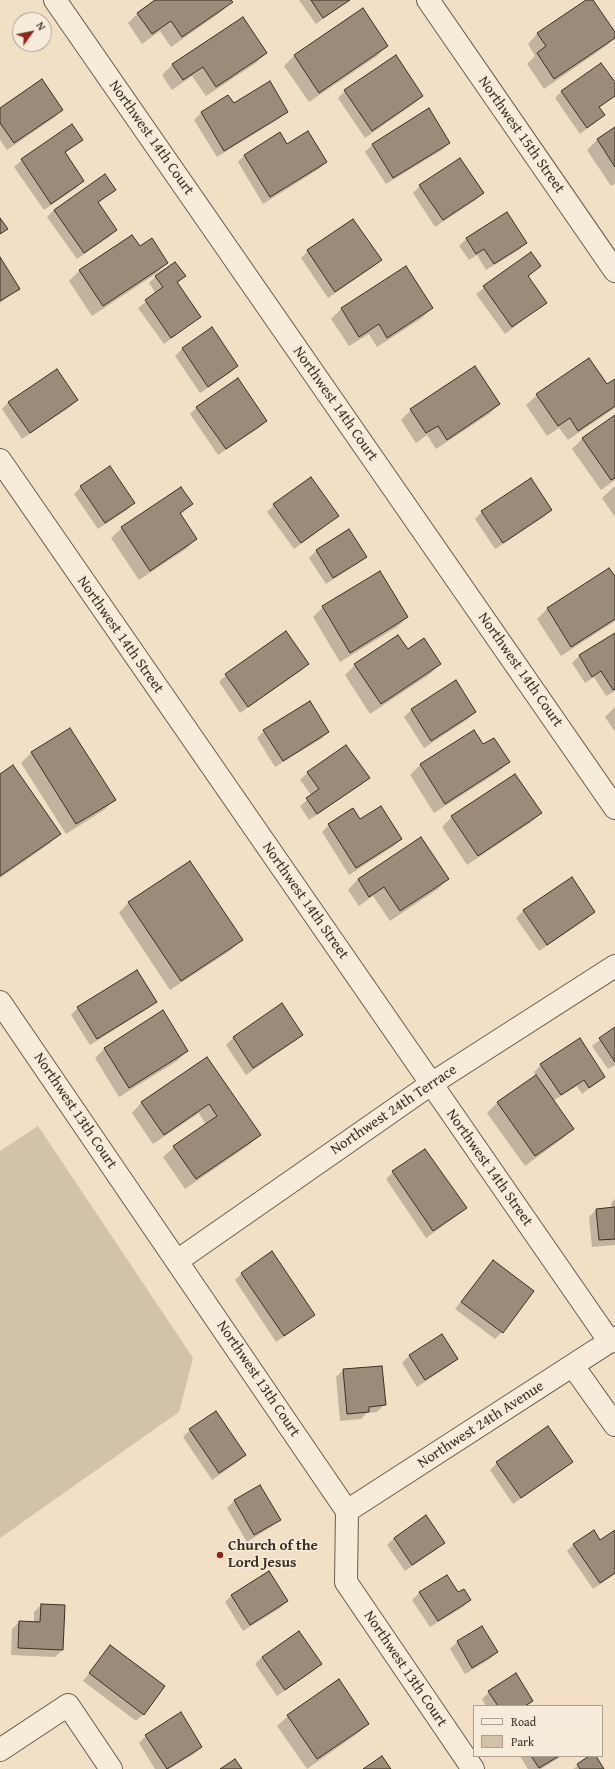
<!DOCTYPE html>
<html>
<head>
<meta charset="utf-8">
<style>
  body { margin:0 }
  #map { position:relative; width:615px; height:1769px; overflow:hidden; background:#f2e0c6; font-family:"Gentium Book Plus",serif }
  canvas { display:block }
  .legend { position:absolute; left:473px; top:1705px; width:130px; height:52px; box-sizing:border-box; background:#f7ebda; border:1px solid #aba091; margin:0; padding:5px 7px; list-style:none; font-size:12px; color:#3a3024 }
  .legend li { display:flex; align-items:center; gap:8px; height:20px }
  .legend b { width:20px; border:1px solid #aba091 }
  .north { position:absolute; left:12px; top:12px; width:40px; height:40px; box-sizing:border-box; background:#f7ebda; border:1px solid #aba091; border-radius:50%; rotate:57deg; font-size:11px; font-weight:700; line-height:16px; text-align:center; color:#3a3024 }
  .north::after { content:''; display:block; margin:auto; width:14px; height:18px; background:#8f2418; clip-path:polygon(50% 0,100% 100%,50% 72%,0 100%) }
</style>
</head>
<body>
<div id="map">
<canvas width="615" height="1769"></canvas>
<ul class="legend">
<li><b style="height:5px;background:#f7ebda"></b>Road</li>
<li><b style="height:11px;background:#d3c2aa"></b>Park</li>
</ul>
<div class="north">N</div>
</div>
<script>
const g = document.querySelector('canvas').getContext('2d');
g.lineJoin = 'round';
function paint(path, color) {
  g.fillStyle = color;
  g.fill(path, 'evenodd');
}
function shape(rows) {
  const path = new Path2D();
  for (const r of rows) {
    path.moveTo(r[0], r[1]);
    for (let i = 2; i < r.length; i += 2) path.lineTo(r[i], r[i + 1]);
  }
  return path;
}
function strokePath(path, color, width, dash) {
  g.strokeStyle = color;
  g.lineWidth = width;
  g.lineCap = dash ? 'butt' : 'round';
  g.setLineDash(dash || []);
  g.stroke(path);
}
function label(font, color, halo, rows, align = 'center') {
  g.font = font + ' "Gentium Book Plus",serif';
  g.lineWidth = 3;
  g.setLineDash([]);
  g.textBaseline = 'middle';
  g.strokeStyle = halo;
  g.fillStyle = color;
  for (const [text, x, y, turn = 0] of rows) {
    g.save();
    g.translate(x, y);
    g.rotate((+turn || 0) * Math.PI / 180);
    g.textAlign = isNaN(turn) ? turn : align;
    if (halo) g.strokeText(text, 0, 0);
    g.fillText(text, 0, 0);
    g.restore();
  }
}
paint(shape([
  [38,1126,193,1358,179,1412,0,1538,0,1151]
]), '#d3c2aa');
paint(shape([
  [157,0,230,0,231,2,221,12,171,47,160,31,142,44,128,23,138,13],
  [299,0,350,0,316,24],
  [587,0,592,0,615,34,615,38,606,46,544,89,527,64,535,56,528,44,538,33],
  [362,9,387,45,377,56,309,102,284,66,294,56],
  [243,18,266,53,256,63,206,96,192,76,172,90,162,75,172,65],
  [615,84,615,96,599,108,604,115,580,134,555,98,562,91],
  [345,91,422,96,415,103,365,138,338,98],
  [228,96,234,105,287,111,280,118,217,157,194,120,201,113],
  [0,109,62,110,55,117,7,150,0,140],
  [615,128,615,184,611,186,587,150,597,140],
  [82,140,65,153,83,181,76,188,44,210,14,167,22,160],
  [449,143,442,150,386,184,365,152,372,145],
  [287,146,326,162,319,169,263,204,238,162,245,155],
  [420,186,483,193,476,200,435,227,413,193],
  [115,190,97,204,116,230,109,237,77,259,47,217,54,210],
  [132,236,139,248,167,263,157,273,92,316,69,281,79,271],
  [466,239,526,243,519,250,486,270,477,255,469,260,459,246],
  [308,251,380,260,373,267,328,298,301,258],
  [531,253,540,266,528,277,546,302,505,334,476,294],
  [0,259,18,289,0,303],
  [406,267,432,308,422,318,377,347,369,334,349,346,331,319,341,309],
  [156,276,185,276,177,284,200,317,164,344,138,308,156,294,149,283],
  [212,329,237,366,230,373,200,393,175,356,182,349],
  [589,359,607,386,615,380,615,408,568,440,559,428,547,436,526,405,537,395],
  [77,400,70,407,22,439,2,409,9,402],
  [499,404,489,414,436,449,427,435,416,443,401,420,411,410],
  [197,407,266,421,259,428,218,455,190,414],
  [615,416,615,480,601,490,572,449,583,438],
  [109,467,134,503,127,510,98,529,74,494,81,487],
  [615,486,615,517,602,498],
  [191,504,180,515,196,539,186,549,139,580,111,538,122,528],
  [274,505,338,516,294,549,267,512],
  [551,510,544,517,495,549,475,519,482,512],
  [349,530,366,556,359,563,326,584,309,558,316,551],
  [609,569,615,578,615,621,561,656,537,619,547,609],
  [323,607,407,617,397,627,340,662,313,617],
  [615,634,615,691,606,696,594,677,585,683,572,663,579,656],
  [407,651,440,664,430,674,370,714,345,675,355,665],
  [308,664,301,671,240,713,219,682,226,675],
  [456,682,475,712,468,719,424,748,404,717,411,710],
  [310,702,328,732,321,739,275,767,257,738,264,731],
  [615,707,615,732,605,717],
  [70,729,114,800,104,810,66,834,21,763,31,753],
  [474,731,483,745,509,762,498,772,434,813,410,775,420,765],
  [346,746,368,778,361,785,309,820,300,806,312,796,300,780,307,773],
  [0,775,59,834,49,844,0,878],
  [541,813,530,823,467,865,442,827,452,817],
  [360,821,401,839,394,846,349,875,322,832,329,825],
  [571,878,594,912,587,919,539,951,516,918,523,911],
  [358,879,448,879,438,889,390,921,373,896,359,906,348,890],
  [129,902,241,940,231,950,170,990,119,913],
  [156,1001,149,1008,90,1045,71,1015,78,1008],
  [282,1005,302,1034,295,1041,246,1075,226,1045,233,1038],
  [615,1028,615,1065,608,1069,592,1046],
  [579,1039,604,1077,582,1094,577,1086,553,1101,573,1129,562,1139,525,1166,487,1113,498,1102,536,1076,534,1072,541,1065],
  [105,1048,187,1051,177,1061,119,1097,95,1058],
  [207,1058,260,1135,249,1145,185,1189,163,1157,174,1147,206,1125,199,1113,153,1144,132,1113,142,1102],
  [393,1172,465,1208,458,1215,426,1238,386,1179],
  [615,1199,615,1245,592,1247,589,1217,596,1210,612,1209,611,1203],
  [493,1261,502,1332,495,1339,455,1309],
  [242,1273,313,1315,306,1322,276,1342,235,1280],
  [442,1335,457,1358,450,1365,417,1387,402,1363,409,1356],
  [343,1370,384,1405,377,1412,367,1413,361,1419,340,1421,336,1377],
  [190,1430,245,1455,238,1462,212,1480,183,1437],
  [571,1462,564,1469,513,1504,490,1470,497,1463],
  [260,1486,279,1519,272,1526,247,1542,227,1508,234,1501],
  [615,1531,615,1574,593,1589,567,1551,574,1544,600,1541],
  [394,1538,443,1543,436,1550,405,1571,387,1545],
  [447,1576,458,1593,470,1600,463,1607,430,1627,412,1600,419,1593],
  [232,1595,287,1601,280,1608,243,1631,225,1602],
  [41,1605,62,1650,55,1657,11,1655,12,1629,19,1622,34,1623,34,1612],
  [482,1627,497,1652,490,1659,465,1674,450,1649,457,1642],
  [110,1647,144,1714,136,1721,83,1681],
  [262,1657,320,1664,313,1671,277,1696,255,1664],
  [489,1692,532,1701,527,1706,486,1706,482,1699],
  [288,1716,368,1724,357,1734,307,1769,277,1726],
  [146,1736,201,1747,194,1754,169,1769,155,1769,139,1743],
  [520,1756,562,1756,541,1769,528,1769],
  [591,1756,594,1756,603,1769,573,1769]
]), '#0003');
const building = shape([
  [155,0,231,0,233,2,182,37,171,21,152,34,137,13,155,0],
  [311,0,350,0,323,18,311,0],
  [586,0,593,0,615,32,615,38,554,79,537,53,546,46,537,33,586,0],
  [363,8,388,46,319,93,294,55,363,8],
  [243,17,267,53,216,87,203,67,183,80,172,64,243,17],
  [396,55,423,96,372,131,344,90,396,55],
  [601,63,615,82,615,96,599,107,605,115,587,128,561,91,601,63],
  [42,79,63,110,14,143,0,123,0,108,42,79],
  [270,81,288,112,224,151,201,112,228,95,234,103,270,81],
  [429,108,450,143,393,178,372,144,429,108],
  [72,124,83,140,65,152,84,181,51,204,21,159,72,124],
  [615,127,615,167,597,139,615,127],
  [308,131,327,162,270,197,244,155,280,132,287,144,308,131],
  [460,158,484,193,443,220,419,185,460,158],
  [105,174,116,190,98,202,117,230,84,253,54,210,105,174],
  [507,212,527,243,494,264,484,249,476,254,466,238,507,212],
  [0,218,8,229,0,234,0,218],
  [353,219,382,260,335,292,307,250,353,219],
  [132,235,140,246,152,238,168,263,103,306,79,270,132,235],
  [531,252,541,266,528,276,547,303,512,327,483,286,531,252],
  [0,257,20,289,0,301,0,257],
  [175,262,186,276,177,282,201,317,171,338,145,300,163,287,155,276,175,262],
  [406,266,433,308,387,338,379,324,359,337,341,308,406,266],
  [212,327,238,366,208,387,182,348,212,327],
  [589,358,607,384,615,379,615,406,578,431,570,418,558,426,536,394,589,358],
  [475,366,500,404,447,440,438,426,426,433,410,409,475,366],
  [57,369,78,400,30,433,8,402,57,369],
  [238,378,267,421,226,449,196,407,238,378],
  [615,415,615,478,611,480,582,438,615,415],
  [110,466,135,503,105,523,80,486,110,466],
  [311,477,339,516,301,543,273,504,311,477],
  [531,478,552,510,503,543,481,511,531,478],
  [181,487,193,504,180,513,197,539,150,571,121,527,181,487],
  [349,529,367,557,333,578,316,550,349,529],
  [609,568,615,576,615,619,571,647,547,608,609,568],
  [380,571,408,617,350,653,322,606,380,571],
  [286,631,309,664,248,707,225,674,286,631],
  [615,633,615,689,613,690,601,671,592,677,579,655,615,633],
  [398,635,408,649,424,638,441,664,381,704,354,664,398,635],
  [456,680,476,712,431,741,411,709,456,680],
  [310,701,329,732,283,761,263,730,310,701],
  [70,728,116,800,76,824,31,752,70,728],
  [474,730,483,744,494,738,510,762,445,804,420,764,474,730],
  [346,745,370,778,317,814,306,798,319,789,307,772,346,745],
  [13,765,61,834,0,876,0,774,13,765],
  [515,774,542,813,478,856,451,816,515,774],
  [381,806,402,839,356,868,328,824,353,808,360,819,381,806],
  [421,837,449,879,400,911,384,887,369,897,358,879,421,837],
  [190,861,243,940,181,981,128,902,190,861],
  [572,877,595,912,547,945,523,910,572,877],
  [137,970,157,1002,97,1039,77,1007,137,970],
  [282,1003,303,1035,253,1068,233,1037,282,1003],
  [163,1010,188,1051,129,1088,104,1048,163,1010],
  [615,1027,615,1062,599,1038,615,1027],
  [580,1038,605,1077,589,1088,584,1080,561,1095,540,1064,580,1038],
  [207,1057,261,1135,196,1179,173,1146,217,1116,209,1104,164,1135,141,1102,207,1057],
  [536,1075,574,1129,535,1156,497,1102,536,1075],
  [425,1149,467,1208,433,1231,392,1171,425,1149],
  [615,1207,615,1239,599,1240,596,1209,615,1207],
  [272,1251,315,1315,284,1336,241,1273,272,1251],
  [493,1260,534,1291,503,1333,461,1302,493,1260],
  [442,1334,458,1359,425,1380,409,1355,442,1334],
  [382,1366,386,1405,369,1407,369,1412,347,1414,343,1369,382,1366],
  [216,1411,246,1455,219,1473,189,1429,216,1411],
  [548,1426,573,1462,521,1498,496,1462,548,1426],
  [260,1485,281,1520,254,1535,234,1500,260,1485],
  [426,1515,445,1543,412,1565,394,1538,426,1515],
  [594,1530,600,1540,615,1530,615,1573,600,1583,573,1544,594,1530],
  [269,1571,288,1601,250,1625,231,1595,269,1571],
  [447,1575,458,1592,464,1589,471,1600,438,1621,419,1592,447,1575],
  [41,1604,65,1605,63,1650,18,1648,19,1621,40,1622,41,1604],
  [482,1626,498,1652,472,1668,457,1641,482,1626],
  [299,1631,322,1664,285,1690,262,1657,299,1631],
  [110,1645,165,1686,144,1715,89,1673,110,1645],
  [516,1673,533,1701,525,1706,498,1706,488,1691,516,1673],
  [339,1679,369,1724,317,1759,287,1715,339,1679],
  [181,1712,202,1747,167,1769,145,1735,181,1712],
  [382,1756,391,1769,363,1769,382,1756],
  [531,1756,559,1756,539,1768,531,1756],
  [589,1756,596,1756,604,1769,580,1769,577,1764,589,1756],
  [235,1759,242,1769,220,1769,235,1759]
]);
paint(building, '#9a8c78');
strokePath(building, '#3a3024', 1);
const street = shape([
  [55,0,615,808],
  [428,0,615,271],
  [0,460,610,1342],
  [0,1002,347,1511,346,1582,473,1769],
  [177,1261,431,1084,615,966],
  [573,1366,615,1425],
  [347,1511,615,1338],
  [0,1750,68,1705,111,1769]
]);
strokePath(street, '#685c4c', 24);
strokePath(street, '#f7ebda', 22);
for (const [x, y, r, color] of [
  [220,1555,4,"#8f2418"]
]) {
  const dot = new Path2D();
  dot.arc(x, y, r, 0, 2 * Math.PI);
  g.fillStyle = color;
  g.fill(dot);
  strokePath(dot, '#f7ebda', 1.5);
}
label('15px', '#3a3024', '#f7ebda', [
  ["Northwest 15th Street",521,135,55],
  ["Northwest 14th Court",151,138,55],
  ["Northwest 14th Court",335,404,55],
  ["Northwest 14th Street",120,635,55],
  ["Northwest 14th Court",520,670,55],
  ["Northwest 14th Street",305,901,55],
  ["Northwest 24th Terrace",394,1110,-34],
  ["Northwest 13th Court",75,1111,56],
  ["Northwest 14th Street",489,1168,55],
  ["Northwest 13th Court",258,1379,56],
  ["Northwest 24th Avenue",481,1425,-33],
  ["Northwest 13th Court",405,1669,56]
]);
label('bold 15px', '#3a3024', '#f7ebda', [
  ["Church of the",228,1546],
  ["Lord Jesus",228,1563]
], 'left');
</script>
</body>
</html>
